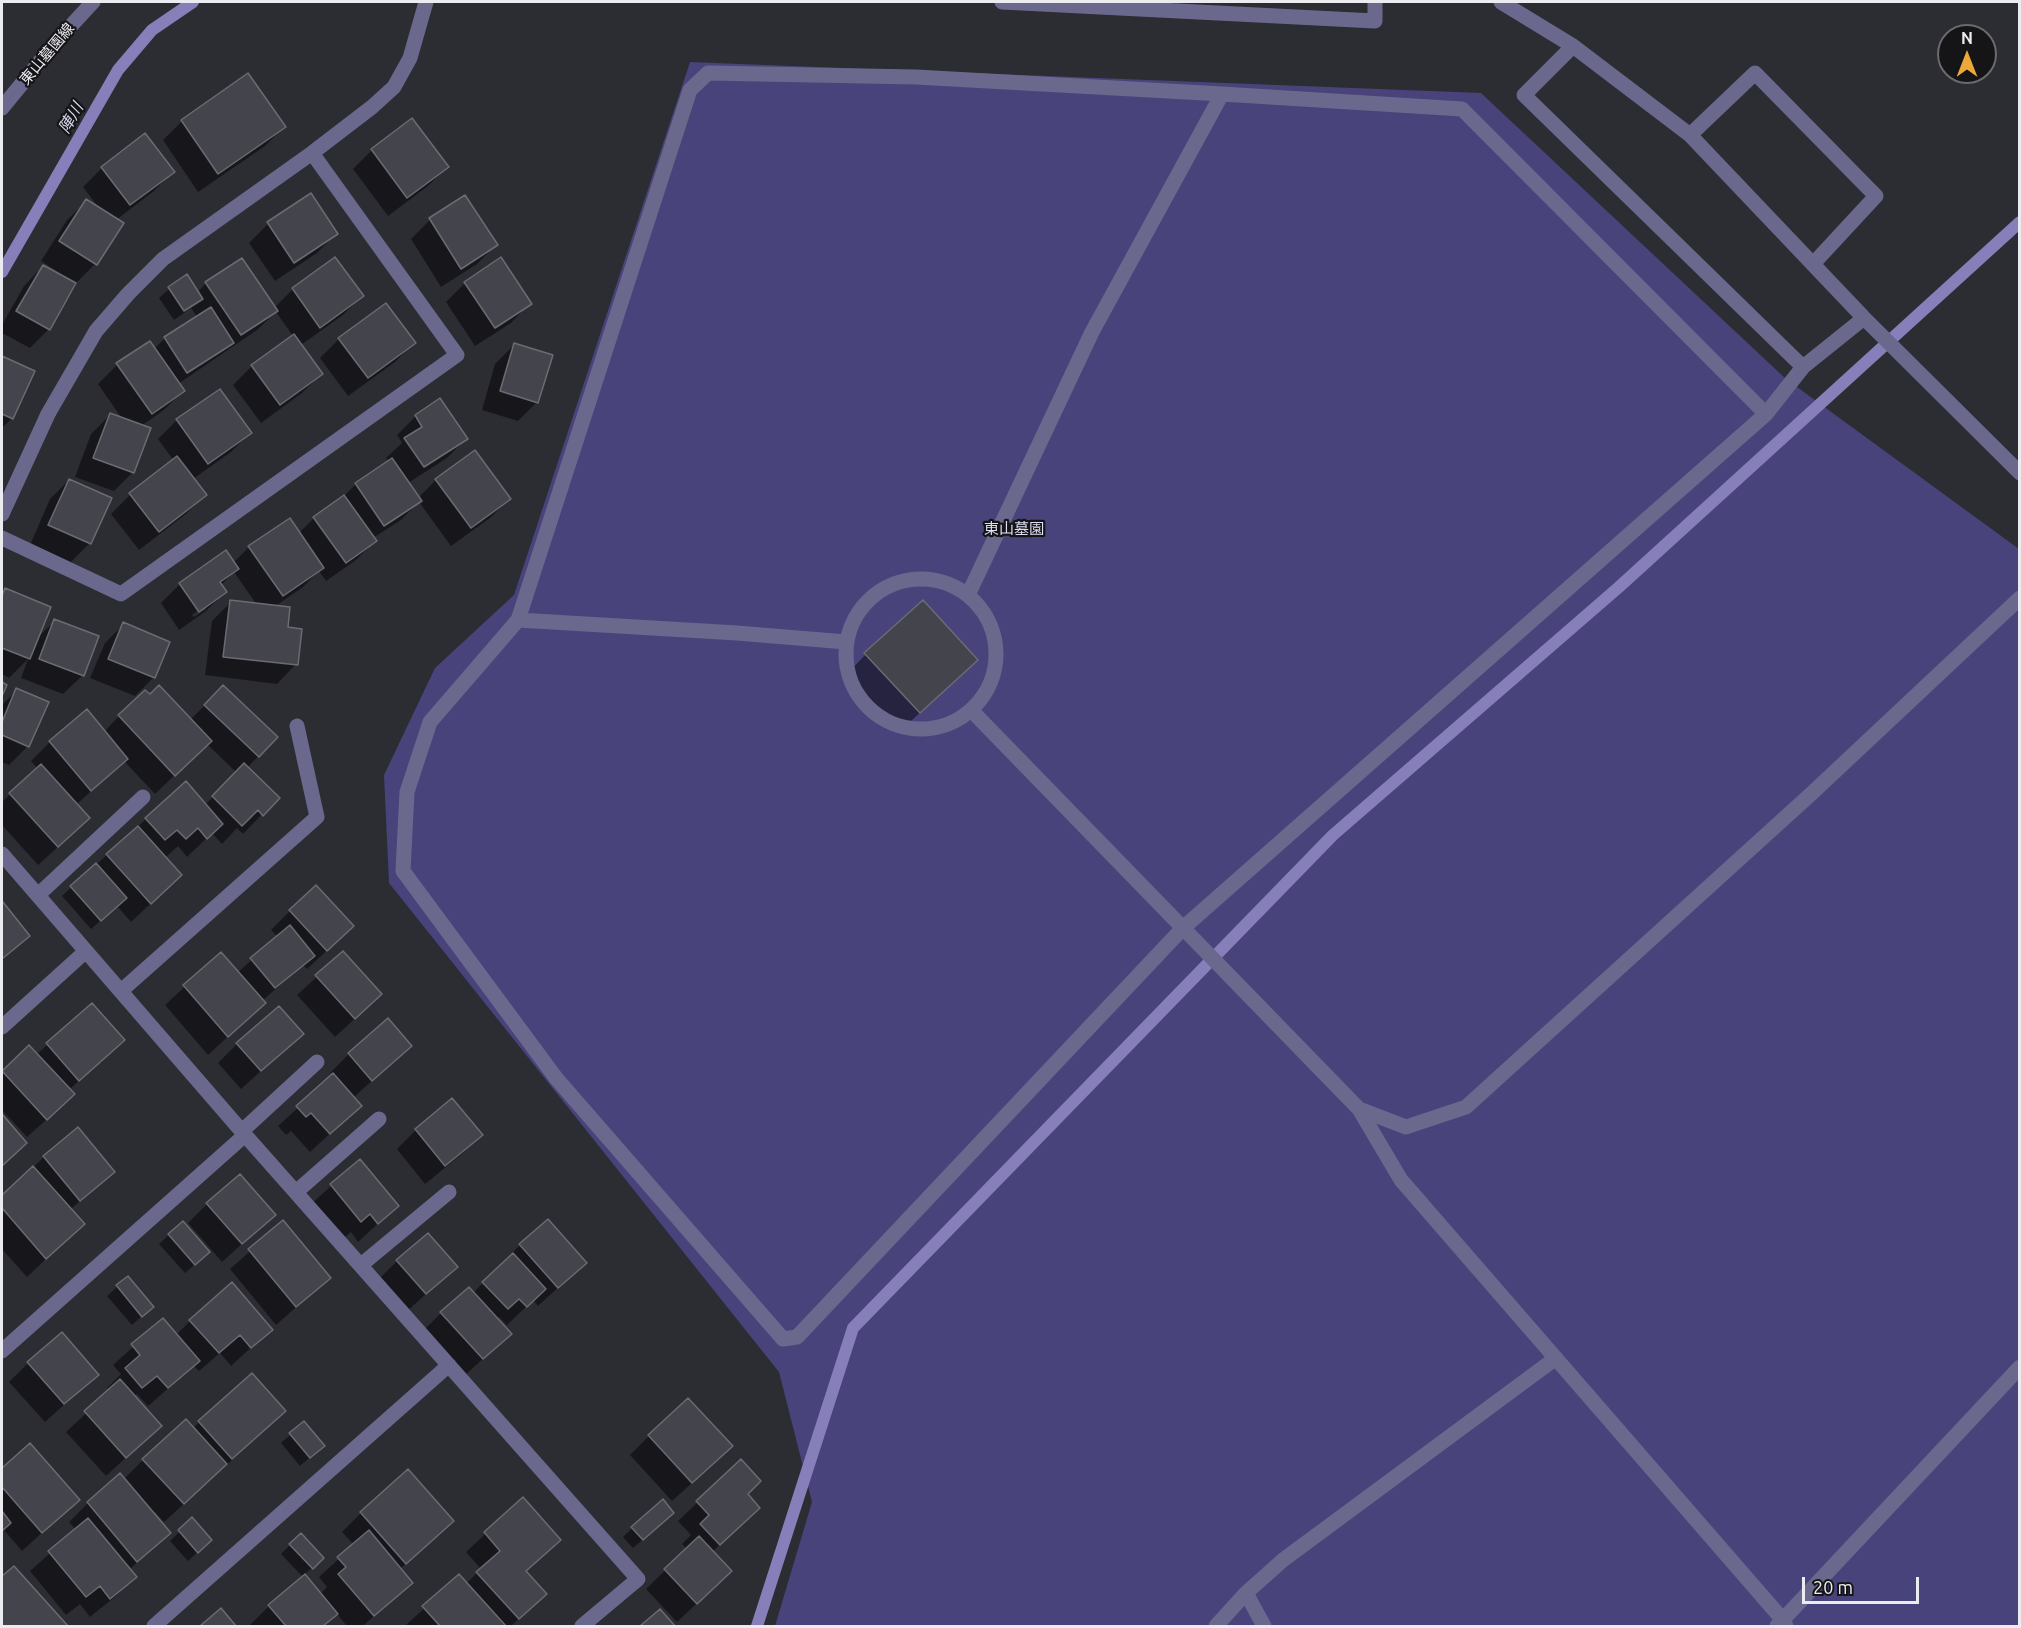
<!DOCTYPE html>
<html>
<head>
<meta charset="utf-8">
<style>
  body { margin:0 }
  #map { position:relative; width:2021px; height:1628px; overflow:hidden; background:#2c2c33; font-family:Ubuntu,sans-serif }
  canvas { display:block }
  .frame { position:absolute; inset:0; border:3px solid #ebebf0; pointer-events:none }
  .north { position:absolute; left:1937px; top:24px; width:60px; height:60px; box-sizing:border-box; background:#151518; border:2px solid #6b6b6e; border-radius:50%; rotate:0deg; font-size:16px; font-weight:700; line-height:24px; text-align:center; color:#ebebf0 }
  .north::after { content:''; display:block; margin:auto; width:21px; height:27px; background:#eca93a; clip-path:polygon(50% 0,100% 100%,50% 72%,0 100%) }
  .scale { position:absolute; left:1802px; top:1577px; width:117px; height:27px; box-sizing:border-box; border:3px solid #ebebf0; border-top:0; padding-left:8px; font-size:18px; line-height:21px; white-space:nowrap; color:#ebebf0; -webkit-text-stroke:4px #151518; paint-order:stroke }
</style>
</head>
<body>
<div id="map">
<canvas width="2021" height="1628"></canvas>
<div class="frame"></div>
<div class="north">N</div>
<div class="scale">20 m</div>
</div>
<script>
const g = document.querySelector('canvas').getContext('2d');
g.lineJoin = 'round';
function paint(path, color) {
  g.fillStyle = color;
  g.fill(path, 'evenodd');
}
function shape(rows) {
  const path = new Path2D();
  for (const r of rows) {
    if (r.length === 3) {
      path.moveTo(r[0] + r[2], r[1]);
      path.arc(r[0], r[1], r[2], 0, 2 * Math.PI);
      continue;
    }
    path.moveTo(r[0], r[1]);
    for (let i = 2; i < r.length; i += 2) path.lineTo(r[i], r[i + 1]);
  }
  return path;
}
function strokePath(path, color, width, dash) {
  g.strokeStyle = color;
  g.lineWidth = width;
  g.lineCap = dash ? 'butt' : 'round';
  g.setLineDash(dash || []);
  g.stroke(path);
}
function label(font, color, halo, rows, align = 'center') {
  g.font = font + ' Ubuntu,"Noto Sans JP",sans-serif';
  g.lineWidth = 4.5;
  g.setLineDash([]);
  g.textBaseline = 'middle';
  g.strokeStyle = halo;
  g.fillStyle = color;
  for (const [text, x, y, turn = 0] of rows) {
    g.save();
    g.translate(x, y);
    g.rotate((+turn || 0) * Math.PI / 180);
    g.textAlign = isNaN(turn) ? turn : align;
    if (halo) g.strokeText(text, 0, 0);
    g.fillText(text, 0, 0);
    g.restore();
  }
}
paint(shape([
  [690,62,1481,93,1786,379,2019,549,2019,1626,775,1626,812,1502,779,1372,389,883,384,775,435,668,514,595]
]), '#48437b');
paint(shape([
  [182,121,284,127,265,146,198,192,163,140],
  [145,135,173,172,154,191,116,220,122,223,95,264,76,283,75,283,49,329,30,348,2,333,2,325,24,286,43,266,59,276,61,274,41,261,67,220,87,201,99,208,83,187,102,168],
  [372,150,447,167,428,186,388,216,353,169],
  [310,195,336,234,317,253,275,281,249,243,268,224],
  [465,197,496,245,477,264,441,287,411,239,430,220],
  [335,259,362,296,343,315,301,345,321,374,302,393,261,423,233,385,252,366,293,336,276,312,257,330,178,384,183,391,164,410,141,426,133,472,114,491,75,477,91,434,110,415,123,420,98,384,117,365,154,349,165,338,197,317,191,308,174,320,159,298,169,289,186,276,197,293,206,283,274,308,293,289],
  [465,283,530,303,511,323,475,346,446,302],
  [339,339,414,343,395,362,348,396,320,358],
  [514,345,537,402,518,421,482,410,495,364],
  [2,358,33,371,12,418,2,428],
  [416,416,466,439,447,458,408,483,418,498,436,480,509,499,490,518,451,546,419,502,401,520,373,538,375,541,356,560,326,581,319,571,303,587,274,607,286,628,296,664,277,684,205,675,212,621,231,602,257,605,234,572,221,585,225,592,206,611,179,630,161,603,180,584,233,563,249,547,298,534,314,518,342,498,356,484,389,462,386,458,402,443,397,435],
  [206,605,206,609,194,617,192,615],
  [177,420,250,433,231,452,193,479,205,495,186,514,139,550,111,514,130,495,174,461,158,439],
  [69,480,90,543,71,562,30,545,50,499],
  [5,590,36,639,55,621,83,675,63,694,21,678,28,659,9,678,2,674,2,594],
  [124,624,154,677,135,696,90,678,105,643],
  [866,654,957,679,900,731,847,674],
  [223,687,276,737,247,768,278,798,243,834,237,828,222,844,212,833,187,857,178,846,165,858,161,894,131,922,117,906,91,929,62,896,146,819,205,805,237,773,207,744,155,794,124,761,76,805,69,837,38,865,2,825,2,802,38,769,31,761,50,742,104,732,119,716,190,720],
  [17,690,28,746,9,765,2,762,2,705],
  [2,904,28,935,2,961],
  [290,911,333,945,307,969,303,965,262,1001,264,1003,208,1055,165,1005,220,954,237,973,278,937,271,930],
  [343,953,361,1013,335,1037,297,995],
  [92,1005,123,1040,69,1090,54,1113,27,1137,2,1110,2,1073,29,1048,36,1055],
  [302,1034,241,1089,218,1063,237,1044],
  [410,1046,353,1098,360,1106,310,1152,291,1131,286,1135,278,1126,333,1076,330,1073,349,1054],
  [2,1117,25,1143,2,1166],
  [77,1129,113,1171,70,1210,83,1224,27,1277,2,1249,2,1197,44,1157],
  [416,1130,481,1135,462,1154,425,1184,397,1149],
  [359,1161,397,1206,358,1242,351,1232,341,1240,311,1204],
  [207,1204,274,1215,222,1262,188,1223],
  [548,1221,585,1263,538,1306,533,1300,507,1325,499,1317,497,1319,510,1334,463,1377,422,1332,441,1313,473,1293,520,1245],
  [283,1222,329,1278,276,1325,230,1269],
  [182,1223,199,1261,185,1273,159,1244],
  [397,1261,456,1267,406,1312,378,1280],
  [127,1278,152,1307,132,1325,107,1296],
  [163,1320,176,1335,190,1321,271,1329,231,1366,220,1353,199,1371,194,1366,148,1406,137,1394,134,1396,160,1426,106,1476,66,1432,110,1391,107,1388,121,1374,113,1365],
  [28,1363,97,1375,45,1422,9,1382],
  [199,1422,265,1430,164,1522,155,1512,153,1514,169,1533,129,1570,135,1576,116,1596,90,1617,80,1604,66,1615,30,1571,76,1530,69,1522,88,1503,124,1479,143,1460,193,1429],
  [304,1423,323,1446,300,1466,281,1443],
  [649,1436,712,1465,672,1501,630,1455],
  [30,1445,78,1500,22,1551,3,1529,2,1530,2,1470],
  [741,1461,746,1494,739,1527,712,1552,711,1590,677,1622,646,1589,687,1549,682,1544,691,1535,678,1521],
  [523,1499,525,1572,545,1594,511,1626,405,1626,459,1576,466,1584,481,1569,466,1552],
  [361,1513,452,1521,400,1569,411,1583,363,1626,347,1626,336,1613,323,1626,251,1626,250,1625,269,1606,303,1577,281,1554,290,1545,322,1558,304,1575,320,1594,327,1587,319,1577,354,1545,342,1532],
  [192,1520,201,1549,188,1561,170,1541],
  [663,1522,633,1548,623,1537,632,1528],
  [14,1568,66,1626,2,1626,2,1578]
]), '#0007');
strokePath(shape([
  [2,272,118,70,152,30,193,2],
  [757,1626,853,1328,1333,835,1619,587,2020,222]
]), '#867fb9', 12);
const building = shape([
  [248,73,286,127,218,174,181,120,248,73],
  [412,118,449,167,407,198,371,149,412,118],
  [145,133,175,172,130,205,101,167,145,133],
  [311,193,338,234,294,263,267,222,311,193],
  [465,195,498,245,461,269,429,218,465,195],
  [86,199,124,223,97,265,59,241,86,199],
  [335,257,364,296,320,328,292,288,335,257],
  [501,257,532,304,495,328,464,282,501,257],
  [242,258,278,311,241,335,205,282,242,258],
  [43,265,76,283,50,330,16,311,43,265],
  [187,274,203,299,184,311,168,287,187,274],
  [386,303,416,343,368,378,338,338,386,303],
  [211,307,234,343,187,373,164,337,211,307],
  [294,334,323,374,280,405,251,365,294,334],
  [150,341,185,391,152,414,116,363,150,341],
  [514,343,553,355,538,403,500,391,514,343],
  [2,356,35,371,13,419,2,414,2,356],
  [220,389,252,433,208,464,176,419,220,389],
  [440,398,468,439,424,467,404,438,422,427,415,415,440,398],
  [110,413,151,428,134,473,93,458,110,413],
  [475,450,511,499,471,528,435,479,475,450],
  [177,456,207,495,159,532,129,493,177,456],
  [392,458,422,501,384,526,355,483,392,458],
  [69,479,112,498,91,544,48,525,69,479],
  [344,495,377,541,346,563,313,517,344,495],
  [290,518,324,568,283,596,248,546,290,518],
  [226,550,239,569,220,582,227,592,199,612,179,583,226,550],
  [5,588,51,607,30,659,2,648,2,596,5,588],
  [230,600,290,607,288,627,302,629,298,665,223,657,230,600],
  [923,600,978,660,920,713,864,653,923,600],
  [54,619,99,636,84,676,39,659,54,619],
  [123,622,170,642,155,678,108,659,123,622],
  [2,682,7,685,2,696,2,682],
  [159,685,212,741,175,776,118,715,145,690,150,694,159,685],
  [223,685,278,737,259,757,204,705,223,685],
  [16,688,49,702,29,747,2,735,2,722,16,688],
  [87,709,128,759,91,791,49,741,87,709],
  [244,763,280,798,263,816,258,810,242,826,212,796,244,763],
  [41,764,90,818,58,847,9,793,41,764],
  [186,781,223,824,207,839,198,828,186,839,177,830,165,840,145,818,186,781],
  [138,826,182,875,151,904,106,854,138,826],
  [96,863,127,898,101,921,70,886,96,863],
  [316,885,354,926,327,951,289,910,316,885],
  [3,902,30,936,2,959,2,903,3,902],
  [290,925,315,956,275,988,250,958,290,925],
  [343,951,382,994,355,1019,315,975,343,951],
  [221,952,266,1003,228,1037,183,985,221,952],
  [92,1003,125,1040,79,1081,46,1043,92,1003],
  [279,1006,304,1034,261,1071,236,1043,279,1006],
  [388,1018,412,1046,372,1081,348,1053,388,1018],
  [29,1045,75,1094,47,1120,2,1071,29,1045],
  [333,1073,362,1106,330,1134,311,1113,306,1117,296,1106,333,1073],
  [452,1098,483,1135,445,1166,415,1129,452,1098],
  [2,1114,27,1143,2,1166,2,1114],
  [78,1127,115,1172,80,1201,43,1156,78,1127],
  [360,1159,399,1206,378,1224,370,1214,361,1222,330,1184,360,1159],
  [33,1166,85,1224,46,1259,2,1208,2,1195,33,1166],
  [240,1174,276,1215,242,1244,206,1203,240,1174],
  [548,1219,587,1263,558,1288,519,1244,548,1219],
  [283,1220,331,1278,296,1307,248,1249,283,1220],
  [183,1221,210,1252,195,1265,168,1234,183,1221],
  [428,1233,458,1267,426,1294,396,1260,428,1233],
  [513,1253,546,1289,527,1307,519,1299,508,1309,482,1282,513,1253],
  [128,1276,154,1307,142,1317,116,1285,128,1276],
  [232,1282,273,1330,251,1348,240,1335,219,1353,189,1320,232,1282],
  [469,1287,512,1334,483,1359,440,1312,469,1287],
  [163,1318,200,1361,168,1388,157,1376,142,1388,125,1368,140,1355,131,1344,163,1318],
  [62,1332,99,1375,64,1404,27,1362,62,1332],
  [252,1373,286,1411,232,1459,198,1421,252,1373],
  [120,1379,162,1426,126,1458,84,1411,120,1379],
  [688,1398,733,1446,692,1483,648,1435,688,1398],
  [186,1419,227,1464,184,1504,142,1459,186,1419],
  [304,1421,325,1446,310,1458,289,1433,304,1421],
  [30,1443,80,1500,42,1533,2,1487,2,1468,30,1443],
  [741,1459,761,1481,748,1494,760,1508,720,1545,700,1524,709,1515,696,1501,741,1459],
  [408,1469,454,1521,406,1564,360,1512,408,1469],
  [120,1473,171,1533,137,1562,87,1502,120,1473],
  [523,1497,561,1540,526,1571,547,1594,519,1619,476,1572,500,1551,484,1532,523,1497],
  [663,1499,674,1513,643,1540,631,1527,663,1499],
  [2,1511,11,1523,2,1531,2,1511],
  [192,1517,212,1540,198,1553,178,1530,192,1517],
  [88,1518,137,1577,110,1599,100,1586,86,1597,48,1551,88,1518],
  [369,1530,413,1583,374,1616,338,1574,346,1567,337,1557,369,1530],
  [301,1533,324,1558,313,1569,289,1544,301,1533],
  [699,1536,732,1571,697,1604,664,1569,699,1536],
  [14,1566,68,1626,2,1626,2,1576,14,1566],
  [305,1574,338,1614,323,1626,286,1626,268,1605,305,1574],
  [459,1574,506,1626,440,1626,422,1606,459,1574],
  [221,1608,236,1626,200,1626,221,1608],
  [660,1609,675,1626,640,1626,660,1609]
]);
paint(building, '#44444c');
strokePath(building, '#6b6b74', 1.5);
strokePath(shape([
  [1002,2,1375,21,1375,2],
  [1501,2,1573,46,1690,135,1864,318,2020,473],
  [1573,46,1524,95,1803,367,1864,318],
  [1222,94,916,77,708,73,690,90,518,620,430,722,407,792,403,871,556,1078,783,1339,797,1337,1183,928,1766,414],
  [2,108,56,42,93,2],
  [1690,135,1755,73,1876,196,1813,264],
  [2,514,48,414,96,331,128,294,163,259,312,153,372,107,394,87,410,58,426,2],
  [2,538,121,594,457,355,312,153],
  [921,654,75],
  [968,595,1092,332,1222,94,1462,109,1766,414,1803,367],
  [518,620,737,633,846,642],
  [971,710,1359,1109,1406,1127,1466,1107,1811,794,2020,598],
  [2,854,245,1135,638,1579,582,1626],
  [38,895,143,797],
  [121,991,317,817,297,726],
  [2,1027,86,951],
  [1359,1109,1401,1180,1783,1620,1786,1626],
  [242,1131,317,1062],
  [296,1192,379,1119],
  [361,1265,449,1192],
  [2,1351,245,1135],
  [1246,1593,1264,1626],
  [154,1626,449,1365],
  [1216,1626,1246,1593,1283,1560,1556,1358],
  [1777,1626,2020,1367]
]), '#6a698d', 15);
label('15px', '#ebebf0', '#151518', [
  ["東山墓園線",47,54,-50]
]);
label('15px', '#dfdff6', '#151518', [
  ["東山墓園",1014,529]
]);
label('italic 16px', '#d5d5ec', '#151518', [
  ["陣川",71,118,-60]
]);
</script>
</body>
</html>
